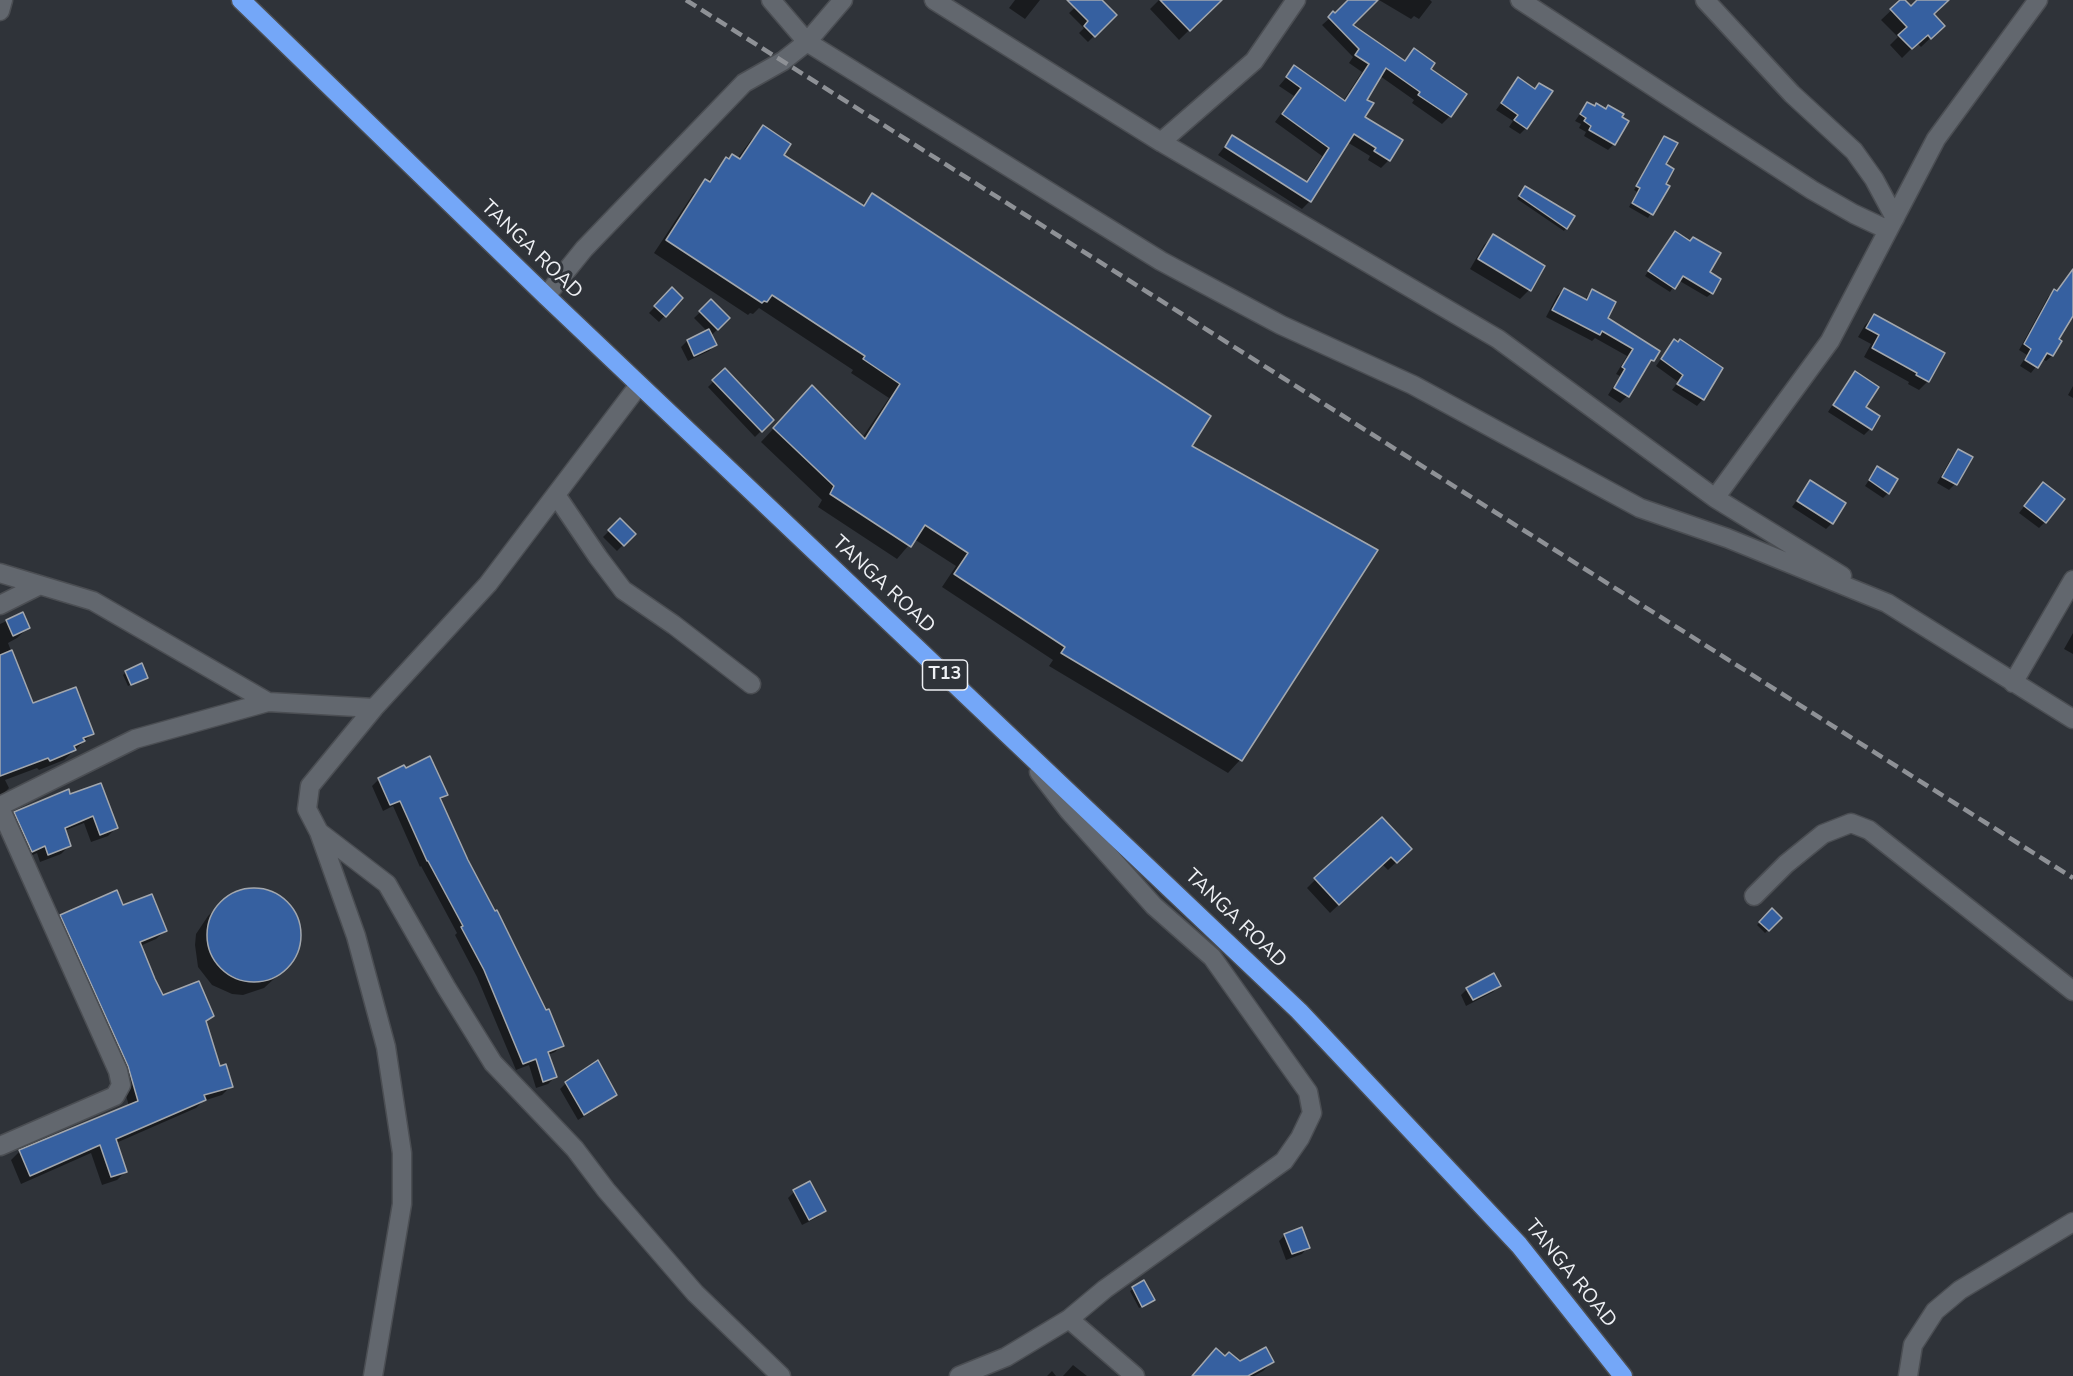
<!DOCTYPE html>
<html>
<head>
<meta charset="utf-8">
<style>
  body { margin:0 }
  canvas { display:block; background:#2f3339 }
</style>
</head>
<body>
<canvas width="2073" height="1376"></canvas>
<script>
const g = document.querySelector('canvas').getContext('2d');
g.lineJoin = 'round';
function paint(path, color) {
  g.fillStyle = color;
  g.fill(path, 'evenodd');
}
function shape(rows) {
  const path = new Path2D();
  for (const r of rows) {
    if (r.length === 3) {
      path.moveTo(r[0] + r[2], r[1]);
      path.arc(r[0], r[1], r[2], 0, 2 * Math.PI);
      continue;
    }
    path.moveTo(r[0], r[1]);
    for (let i = 2; i < r.length; i += 2) path.lineTo(r[i], r[i + 1]);
  }
  return path;
}
function strokePath(path, color, width, dash) {
  g.strokeStyle = color;
  g.lineWidth = width;
  g.lineCap = dash ? 'butt' : 'round';
  g.setLineDash(dash || []);
  g.stroke(path);
}
function label(font, color, halo, rows, align = 'center') {
  g.font = font + ' "Nunito Sans",sans-serif';
  g.lineWidth = 6;
  g.setLineDash([]);
  g.textBaseline = 'middle';
  g.strokeStyle = halo;
  g.fillStyle = color;
  for (const [text, x, y, turn = 0] of rows) {
    g.save();
    g.translate(x, y);
    g.rotate((+turn || 0) * Math.PI / 180);
    g.textAlign = isNaN(turn) ? turn : align;
    if (halo) g.strokeText(text, 0, 0);
    g.fillText(text, 0, 0);
    g.restore();
  }
}
paint(shape([
  [1015,0,1040,0,1025,19,1009,8],
  [1083,0,1102,0,1115,15,1088,42,1079,33,1084,28,1069,13],
  [1159,0,1220,0,1179,40,1150,9],
  [1350,0,1376,0,1350,25,1403,62,1414,50,1429,70,1450,116,1442,124,1412,103,1414,100,1380,76,1365,100,1363,117,1401,141,1389,160,1381,168,1368,160,1370,156,1347,142,1310,201,1302,209,1218,155,1232,137,1305,183,1322,156,1275,122,1294,96,1279,86,1295,67,1343,101,1362,72,1349,63,1353,57,1322,25],
  [1379,0,1430,0,1432,2,1419,19,1414,16,1411,19],
  [1902,0,1911,8,1919,0,1937,0,1932,15,1943,26,1921,47,1917,43,1902,58,1890,45,1898,37,1881,20],
  [1519,79,1534,90,1540,84,1526,128,1520,134,1509,127,1513,121,1496,110],
  [1587,104,1605,110,1608,107,1614,144,1608,150,1584,136,1586,132,1579,128,1581,124,1575,121],
  [764,127,781,156,861,206,872,195,1190,446,1376,551,1240,760,1228,773,1049,666,1053,660,942,587,956,566,914,539,897,559,818,507,822,500,761,442,800,400,862,438,889,398,851,373,853,370,759,308,753,314,750,313,748,315,654,253,693,194,706,181,707,182,726,159,737,159,751,140],
  [1664,138,1664,184,1668,186,1648,218,1629,207,1637,192,1634,190],
  [1523,190,1566,228,1564,231,1517,199],
  [1493,236,1529,290,1520,299,1470,269,1484,245],
  [1671,237,1708,273,1712,293,1707,297,1678,280,1670,292,1645,276],
  [2073,269,2073,313,2056,340,2052,356,2046,361,2042,359,2031,373,2020,366,2027,355,2019,350,2048,297,2054,291,2056,292],
  [672,289,681,298,659,322,649,313],
  [1564,289,1584,300,1592,291,1606,319,1653,360,1645,367,1627,396,1620,403,1608,395,1620,376,1616,374,1627,356,1595,338,1592,341,1546,317,1557,296],
  [711,302,728,318,711,336,715,345,709,351,688,361,681,347,687,341,708,332,694,318],
  [1874,316,1928,381,1919,390,1908,384,1909,382,1864,357,1871,344,1858,337,1865,325],
  [1674,341,1721,369,1703,399,1697,406,1672,390,1678,382,1656,366],
  [725,370,772,420,755,437,708,387],
  [1855,373,1870,429,1864,435,1828,412,1849,379],
  [2073,386,2073,398,2068,395],
  [1958,450,1971,458,1955,484,1949,490,1937,483,1952,457],
  [1877,468,1888,493,1883,498,1865,486],
  [1810,482,1832,523,1826,529,1792,507],
  [2037,490,2045,522,2039,528,2019,513],
  [620,520,634,534,617,551,603,537],
  [22,614,28,628,17,638,8,643,32,705,92,734,64,760,39,770,37,768,5,780,9,788,0,797,0,624],
  [2073,633,2073,654,2064,649],
  [126,672,146,677,128,686,123,675],
  [379,779,447,794,439,801,467,860,562,1045,555,1052,548,1055,555,1077,548,1084,536,1088,529,1065,516,1070,477,977,455,935,457,933,421,866,420,867,393,806,383,811,372,786],
  [70,795,116,828,108,836,91,842,84,823,64,831,69,846,61,854,40,862,37,853,24,859,7,821,15,813],
  [1410,849,1388,870,1382,864,1330,913,1307,888,1315,880],
  [252,888,263,889,283,899,296,916,299,927,298,949,286,968,264,988,243,995,232,994,212,985,198,967,195,945,196,934,208,916,222,902,231,895],
  [122,907,165,931,156,939,140,946,162,996,212,1016,205,1023,219,1068,231,1086,222,1095,203,1101,196,1108,116,1143,126,1171,117,1180,102,1185,91,1153,21,1184,11,1160,20,1151,129,1106,120,1075,52,924,61,916],
  [1772,910,1780,918,1765,933,1757,925],
  [1499,986,1493,992,1466,1006,1461,995,1467,989],
  [566,1083,615,1094,609,1101,578,1120,560,1089],
  [794,1192,824,1211,818,1217,802,1225,788,1198],
  [1285,1235,1308,1247,1302,1254,1286,1260,1279,1241],
  [1144,1282,1151,1302,1139,1308,1130,1291],
  [1225,1358,1239,1363,1272,1362,1263,1371,1254,1376,1193,1376],
  [1073,1365,1087,1376,1063,1376],
  [1052,1371,1056,1376,1047,1376]
]), '#0007');
const building = shape([
  [1067,0,1102,0,1117,15,1095,37,1084,26,1088,21,1067,0],
  [1160,0,1222,0,1190,31,1160,0],
  [1348,0,1378,0,1353,25,1405,61,1414,48,1435,63,1431,69,1467,94,1451,117,1418,95,1420,92,1386,68,1367,100,1374,103,1365,117,1403,140,1390,161,1374,151,1376,148,1354,134,1311,202,1225,147,1232,135,1307,182,1329,148,1282,114,1301,88,1286,77,1294,65,1345,101,1369,64,1355,55,1359,49,1328,17,1333,11,1335,13,1348,0],
  [1900,0,1905,0,1911,6,1917,0,1949,0,1934,14,1945,26,1931,39,1928,35,1912,49,1898,35,1907,27,1890,9,1900,0],
  [1518,77,1535,89,1539,83,1553,91,1527,129,1514,120,1518,115,1501,103,1518,77],
  [1587,102,1595,106,1596,103,1606,109,1608,105,1624,114,1622,117,1629,121,1615,145,1589,130,1591,126,1584,121,1586,118,1580,114,1587,102],
  [763,125,791,144,784,155,864,206,872,193,1211,416,1192,446,1378,550,1242,761,1061,653,1065,647,954,574,968,553,925,525,911,547,830,494,834,486,773,428,812,385,865,439,900,384,863,359,865,356,772,295,767,302,764,301,762,303,666,240,705,179,710,182,726,157,729,159,732,154,740,159,763,125],
  [1664,136,1678,143,1666,164,1674,169,1666,184,1670,186,1653,215,1632,203,1640,188,1636,186,1664,136],
  [1525,186,1575,216,1567,229,1519,196,1525,186],
  [1675,231,1690,241,1693,237,1721,253,1710,272,1721,279,1713,294,1683,276,1675,289,1648,271,1675,231],
  [1493,234,1545,266,1531,291,1478,259,1493,234],
  [2073,269,2073,316,2059,339,2062,341,2053,356,2047,353,2038,368,2025,360,2031,349,2024,344,2054,289,2057,291,2073,269],
  [672,287,683,298,666,317,654,306,672,287],
  [1564,288,1587,300,1592,289,1616,302,1608,318,1660,351,1654,361,1651,360,1629,397,1614,388,1625,369,1622,367,1633,349,1602,331,1600,335,1552,310,1564,288],
  [711,299,730,318,718,330,699,311,711,299],
  [1874,314,1945,353,1929,382,1916,375,1917,373,1872,348,1879,335,1866,328,1874,314],
  [709,329,717,345,694,356,687,340,709,329],
  [1674,339,1678,342,1680,339,1723,368,1704,400,1677,384,1683,375,1661,359,1674,339],
  [725,368,774,420,762,432,712,380,725,368],
  [1855,371,1879,387,1866,407,1880,416,1872,430,1833,405,1855,371],
  [1958,449,1973,457,1957,485,1942,477,1958,449],
  [1877,466,1898,479,1889,494,1869,480,1877,466],
  [1810,480,1846,503,1833,524,1797,501,1810,480],
  [2043,482,2065,499,2046,523,2024,506,2043,482],
  [620,518,636,534,624,546,608,530,620,518],
  [23,612,30,628,13,636,6,620,23,612],
  [12,650,33,703,76,687,94,734,83,738,85,741,74,746,76,750,50,761,48,758,0,776,0,655,12,650],
  [142,663,148,678,131,685,125,671,142,663],
  [430,756,448,795,440,798,468,860,495,911,497,910,546,1010,549,1009,564,1046,548,1052,557,1077,543,1082,536,1059,523,1064,484,970,461,927,463,926,428,861,427,861,400,801,390,805,378,778,404,765,406,768,430,756],
  [101,783,118,828,100,835,93,816,65,828,71,846,48,855,45,846,32,852,14,812,69,789,70,794,101,783],
  [1382,817,1412,849,1397,863,1391,857,1339,905,1314,878,1382,817],
  [254,935,47],
  [117,890,123,905,152,894,167,931,140,942,155,979,163,995,199,981,214,1016,206,1021,220,1066,226,1064,233,1087,204,1095,206,1100,116,1139,127,1172,111,1177,100,1145,30,1176,19,1150,138,1101,128,1066,60,915,117,890],
  [1772,908,1782,918,1769,931,1759,922,1772,908],
  [1494,973,1501,986,1473,1000,1466,988,1494,973],
  [598,1060,617,1095,584,1115,565,1082,598,1060],
  [810,1181,826,1211,809,1220,793,1190,810,1181],
  [1302,1227,1310,1248,1292,1254,1284,1234,1302,1227],
  [1144,1280,1155,1300,1142,1307,1132,1287,1144,1280],
  [1266,1347,1274,1362,1248,1376,1192,1376,1216,1348,1225,1356,1229,1352,1240,1361,1266,1347]
]);
paint(building, '#3660a0');
strokePath(building, '#a2a7ae', 1.5);
const minor = shape([
  [771,0,807,42,1161,261,1281,325,1413,385,1640,508,1727,538,1887,603,2073,719],
  [934,0,1161,142,1498,339,1715,498,1842,576],
  [1520,0,1812,190,1854,214,1888,230],
  [1705,0,1792,94,1854,151,1874,179,1895,218],
  [0,11,3,0],
  [1161,142,1254,61,1296,0],
  [546,296,584,249,744,83,783,61,807,42,843,0],
  [639,385,488,584,374,708,310,786,307,809,319,832,387,884,446,987,493,1063,575,1149,606,1190,695,1293,781,1376],
  [556,495,598,557,623,590,674,625,751,684],
  [1715,498,1830,341,1936,139,2038,0],
  [0,573,93,601,268,702],
  [0,605,40,585],
  [2013,683,2073,580],
  [0,806,135,739,268,702,374,708],
  [0,808,118,1071,121,1085,115,1096,0,1146],
  [319,832,356,936,386,1047,402,1153,402,1204,373,1376],
  [1754,896,1786,864,1823,834,1851,823,1869,830,2073,991],
  [1069,1319,1135,1376],
  [959,1376,1006,1357,1069,1319,1105,1289,1284,1161,1300,1138,1312,1113,1308,1092,1212,957,1154,906,1069,811,1039,772],
  [1908,1376,1913,1345,1935,1311,1960,1290,2073,1222]
]);
const highway = shape([
  [241,0,546,296,1299,1011,1519,1245,1623,1376]
]);
strokePath(minor, '#4b4e53', 21);
strokePath(highway, '#4b4e53', 21);
strokePath(minor, '#62676e', 18);
strokePath(highway, '#74a7f8', 18);
strokePath(shape([
  [686,0,2073,878]
]), '#8e9196', 4.5, [12, 6]);
for (const [x, y, w] of [
  [945,675,45]
]) {
  const box = new Path2D();
  box.roundRect(x - w / 2, y - 15, w, 30, 4.5);
  g.fillStyle = '#2f3339';
  g.fill(box);
  strokePath(box, '#eef0f4', 1.5);
}
label('bold 18px', '#eef0f4', null, [
  ["T13",945,675]
]);
label('20px', '#eef0f4', '#2f3339', [
  ["TANGA ROAD",531,250,44],
  ["TANGA ROAD",883,585,43],
  ["TANGA ROAD",1235,919,44],
  ["TANGA ROAD",1570,1274,51]
]);
</script>
</body>
</html>
